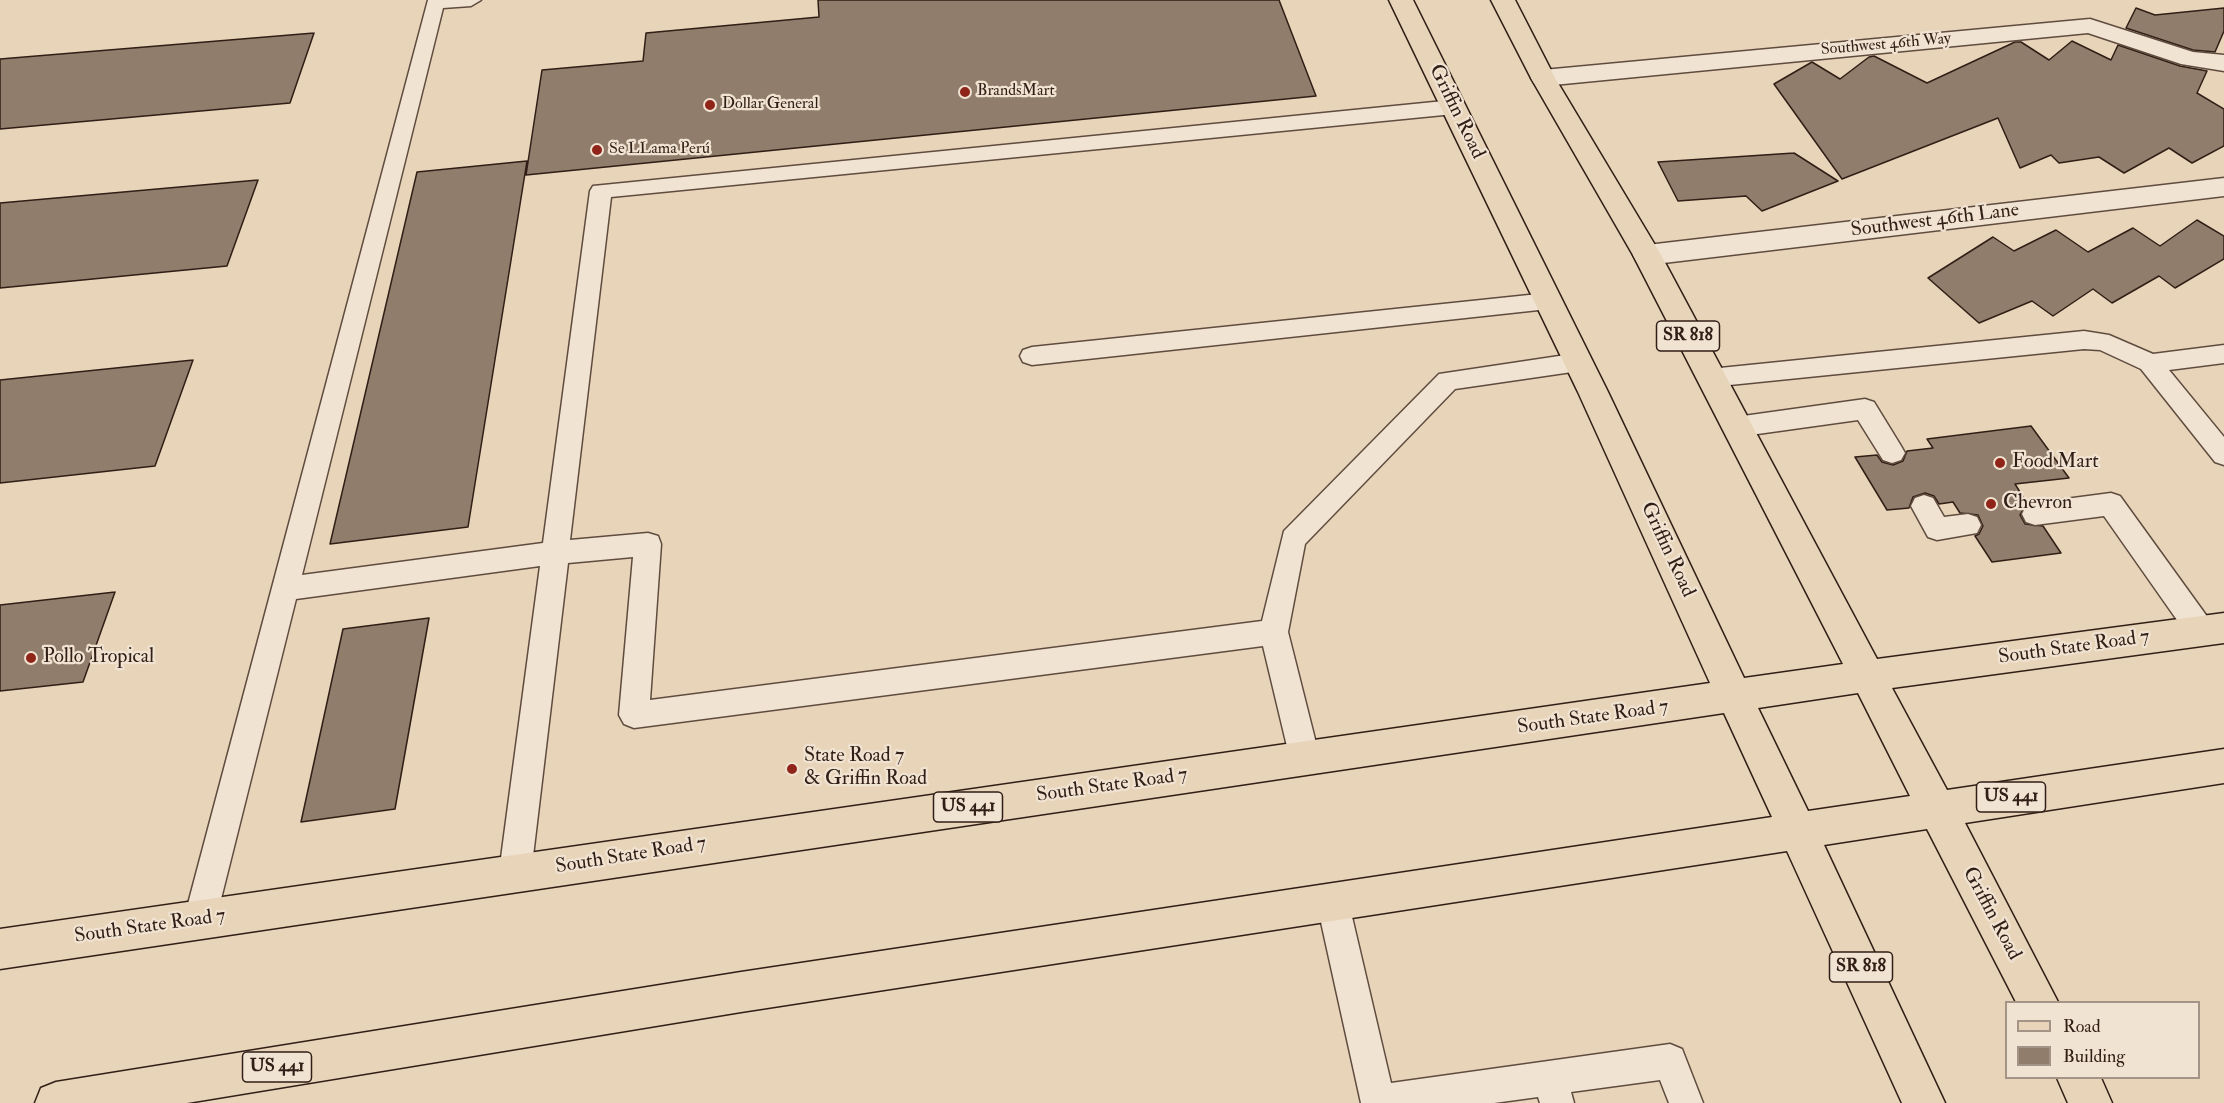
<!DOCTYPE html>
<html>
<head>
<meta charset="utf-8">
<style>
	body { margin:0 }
	#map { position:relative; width:2224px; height:1103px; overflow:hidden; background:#e8d4b9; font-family:"IM FELL Double Pica",serif }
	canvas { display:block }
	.legend { position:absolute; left:2005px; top:1001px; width:195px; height:78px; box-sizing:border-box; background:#f0e3d2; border:2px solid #a49487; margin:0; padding:8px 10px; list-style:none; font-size:18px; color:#311e16 }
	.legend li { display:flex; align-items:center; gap:12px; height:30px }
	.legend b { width:30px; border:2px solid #a49487 }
</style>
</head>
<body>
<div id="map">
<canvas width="2224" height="1103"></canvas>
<ul class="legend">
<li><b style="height:8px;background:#e8d4b9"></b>Road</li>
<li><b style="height:16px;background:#907d6b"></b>Building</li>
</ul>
</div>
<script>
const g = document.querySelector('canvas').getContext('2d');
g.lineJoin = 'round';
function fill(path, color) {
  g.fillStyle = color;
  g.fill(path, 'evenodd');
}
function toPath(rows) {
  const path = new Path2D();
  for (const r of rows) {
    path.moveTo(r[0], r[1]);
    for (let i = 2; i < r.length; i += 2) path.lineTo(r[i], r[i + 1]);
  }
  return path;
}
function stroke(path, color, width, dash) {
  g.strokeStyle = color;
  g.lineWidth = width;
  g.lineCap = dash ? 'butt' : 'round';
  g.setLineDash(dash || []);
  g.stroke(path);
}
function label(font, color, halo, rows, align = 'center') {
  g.font = font + ' "IM FELL Double Pica",serif';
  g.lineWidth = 4.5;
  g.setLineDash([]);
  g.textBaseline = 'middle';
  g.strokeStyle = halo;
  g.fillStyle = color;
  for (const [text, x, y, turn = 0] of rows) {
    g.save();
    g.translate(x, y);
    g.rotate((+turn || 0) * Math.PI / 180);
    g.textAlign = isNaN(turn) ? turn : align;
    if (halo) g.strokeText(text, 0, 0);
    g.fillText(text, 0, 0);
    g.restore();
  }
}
const building = toPath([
	[818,0,1279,0,1316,96,526,175,542,70,643,61,646,33,819,17,818,0],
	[2136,8,2155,15,2224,8,2224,31,2215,52,2193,50,2126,28,2136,8],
	[314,33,290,103,0,129,0,59,314,33],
	[2072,41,2111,60,2118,45,2180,66,2207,71,2197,93,2224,109,2224,146,2192,163,2169,148,2124,173,2099,157,2059,163,2051,155,2020,168,1998,118,1842,179,1774,84,1812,62,1840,79,1869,57,1874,56,1927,83,2015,42,2021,42,2049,60,2072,41],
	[1794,153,1838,181,1762,211,1746,196,1678,201,1658,162,1794,153],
	[527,161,468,527,330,544,417,172,527,161],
	[258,180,227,266,0,288,0,203,258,180],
	[2197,220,2224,236,2224,259,2175,288,2159,276,2112,303,2093,289,2053,316,2032,301,1979,323,1928,278,1993,237,2014,251,2056,230,2088,252,2133,228,2160,246,2197,220],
	[193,360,155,466,0,483,0,380,193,360],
	[2031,426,2069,478,2015,484,2027,503,2020,515,2025,524,2043,526,2061,553,1992,562,1975,536,1979,534,1983,526,1978,515,1960,513,1953,502,1939,504,1934,496,1925,493,1913,497,1909,508,1887,510,1855,457,1877,455,1882,462,1893,465,1903,461,1907,451,1933,448,1927,439,2031,426],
	[115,592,83,682,0,691,0,605,115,592],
	[429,618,395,809,301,822,343,629,429,618]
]);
const lane = toPath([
	[428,0,481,0,471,6,443,8,302,575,543,543,590,191,593,186,1454,100,1461,102,1464,107,1461,112,1454,114,611,197,570,540,648,533,658,536,661,544,650,700,1262,621,1284,531,1439,374,1579,353,1588,356,1591,362,1588,368,1579,371,1455,389,1305,544,1288,632,1320,759,1316,769,1305,773,1294,769,1290,759,1263,646,634,728,624,724,619,715,633,557,568,563,531,873,526,884,515,889,504,884,499,873,540,566,296,599,216,919,211,930,200,935,189,930,184,919,428,0],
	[1548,293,1556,295,1560,301,1556,307,1548,309,1032,365,1023,362,1020,356,1023,350,1032,347,1548,293],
	[2084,331,2109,335,2153,354,2224,345,2224,363,2169,370,2224,437,2224,465,2215,462,2141,369,2100,350,2084,349,1710,387,1701,385,1698,378,1701,371,1710,369,2084,331],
	[1865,399,1874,402,1901,446,1905,453,1901,460,1892,463,1883,460,1858,420,1736,437,1727,434,1723,427,1727,420,1736,417,1865,399],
	[2111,493,2120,496,2211,622,2215,631,2211,640,2201,643,2191,640,2104,516,2035,525,2026,522,2022,514,2026,506,2035,503,2111,493],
	[1924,495,1933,498,1944,517,1968,514,1977,517,1981,525,1977,533,1937,540,1928,537,1911,506,1915,498,1924,495],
	[1333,888,1344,893,1349,904,1391,1083,1670,1044,1682,1049,1703,1103,1669,1103,1660,1080,1571,1092,1574,1103,1540,1103,1538,1097,1494,1103,1361,1103,1317,904,1322,893,1333,888]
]);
const street = toPath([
	[2090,19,2193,52,2224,55,2224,71,2181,64,2088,33,1543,86,1534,83,1531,78,1534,73,1543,70,2090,19],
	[2224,178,2224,196,1647,265,1637,262,1633,255,1637,248,1647,245,2224,178]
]);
const primary = toPath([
	[1389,0,1413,0,1608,392,1744,678,1843,664,1633,255,1531,78,1491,0,1515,0,1555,78,1661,255,1877,659,2224,613,2224,643,1892,688,1947,790,2224,749,2224,783,1965,823,2058,1002,2016,1002,1927,829,1824,845,1945,1103,1902,1103,1787,851,741,1012,187,1103,35,1103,41,1088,56,1082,741,972,1772,817,1724,713,0,969,0,929,1710,683,1578,392,1389,0],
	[1858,693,1910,796,1808,811,1758,708,1858,693],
	[2057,1078,2101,1078,2112,1103,2068,1103,2057,1078]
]);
const markers = [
	[965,92,6,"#8f2418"],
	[710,105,6,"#8f2418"],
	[597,150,6,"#8f2418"],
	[2000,463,6,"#8f2418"],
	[1991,504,6,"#8f2418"],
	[31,658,6,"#8f2418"],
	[792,769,6,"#8f2418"]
];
const farStreetnames = [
	["Southwest 46th Way",1886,45,-5]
];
const farPoinames = [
	["BrandsMart",977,92],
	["Dollar General",722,105],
	["Se LLama Perú",609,150]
];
const shields = [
	[1688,336,63],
	[2011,797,69],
	[968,807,69],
	[1861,967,63],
	[277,1067,69]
];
const shieldNames = [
	["SR 818",1688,336],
	["US 441",2011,797],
	["US 441",968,807],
	["SR 818",1861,967],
	["US 441",277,1067]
];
const streetNames = [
	["Griffin Road",1456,112,64],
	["Southwest 46th Lane",1935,221,-7],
	["Griffin Road",1667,550,65],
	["South State Road 7",2074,648,-8],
	["South State Road 7",1593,718,-8],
	["South State Road 7",1112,786,-8],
	["South State Road 7",631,856,-9],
	["Griffin Road",1991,914,62],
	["South State Road 7",150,927,-8]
];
const poiNames = [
	["Food Mart",2012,463],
	["Chevron",2003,504],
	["Pollo Tropical",43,658],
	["State Road 7",804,757],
	["& Griffin Road",804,780]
];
fill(building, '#907d6b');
stroke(building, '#311e16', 1.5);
stroke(lane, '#5f4c3f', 3);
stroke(street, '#5f4c3f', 3);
stroke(primary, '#311e16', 3);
fill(lane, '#f0e3d2');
fill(street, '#f0e3d2');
fill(primary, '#e8d4b9');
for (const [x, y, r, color] of markers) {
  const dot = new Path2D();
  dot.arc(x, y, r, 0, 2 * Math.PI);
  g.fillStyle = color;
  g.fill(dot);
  stroke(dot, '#f0e3d2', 2);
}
label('16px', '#311e16', '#f0e3d2', farStreetnames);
label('16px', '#311e16', '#f0e3d2', farPoinames, 'left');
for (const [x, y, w] of shields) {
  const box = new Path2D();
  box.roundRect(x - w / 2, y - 15, w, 30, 4.5);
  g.fillStyle = '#f0e3d2';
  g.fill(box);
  stroke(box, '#311e16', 1.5);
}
label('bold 18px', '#311e16', null, shieldNames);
label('20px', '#311e16', '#f0e3d2', streetNames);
label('20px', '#311e16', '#f0e3d2', poiNames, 'left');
</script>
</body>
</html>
